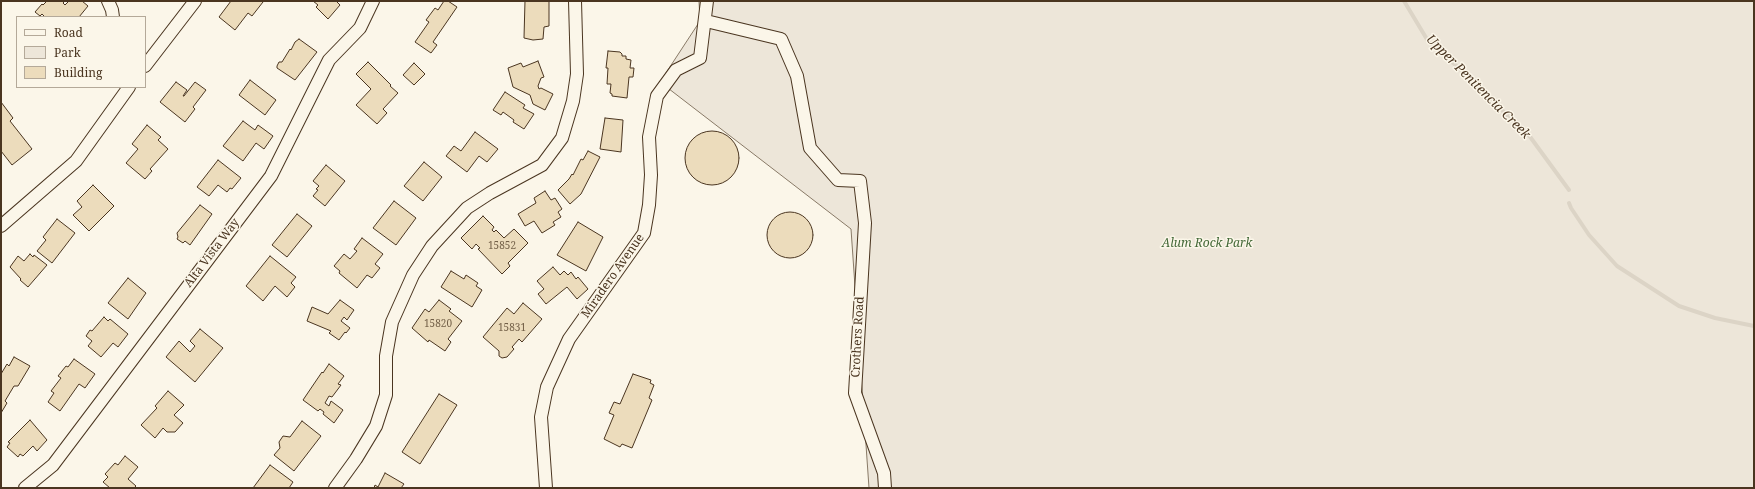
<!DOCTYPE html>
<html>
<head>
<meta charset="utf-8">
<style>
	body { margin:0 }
	#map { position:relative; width:1755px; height:489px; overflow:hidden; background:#fbf6e9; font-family:"Noto Serif",serif }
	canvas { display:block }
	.frame { position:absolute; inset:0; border:2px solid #4a3520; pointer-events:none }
	.legend { position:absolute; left:16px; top:16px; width:130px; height:72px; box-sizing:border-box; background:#fbf6e9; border:1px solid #b4a999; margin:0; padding:5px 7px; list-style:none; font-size:12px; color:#4a3520 }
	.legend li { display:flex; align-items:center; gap:8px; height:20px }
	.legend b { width:20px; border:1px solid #b4a999 }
</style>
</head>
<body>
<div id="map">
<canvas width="1755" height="489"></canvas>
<div class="frame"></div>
<ul class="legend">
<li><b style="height:5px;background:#fbf6e9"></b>Road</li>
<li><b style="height:11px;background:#ede6d9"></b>Park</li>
<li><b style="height:11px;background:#ecdcbc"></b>Building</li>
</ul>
</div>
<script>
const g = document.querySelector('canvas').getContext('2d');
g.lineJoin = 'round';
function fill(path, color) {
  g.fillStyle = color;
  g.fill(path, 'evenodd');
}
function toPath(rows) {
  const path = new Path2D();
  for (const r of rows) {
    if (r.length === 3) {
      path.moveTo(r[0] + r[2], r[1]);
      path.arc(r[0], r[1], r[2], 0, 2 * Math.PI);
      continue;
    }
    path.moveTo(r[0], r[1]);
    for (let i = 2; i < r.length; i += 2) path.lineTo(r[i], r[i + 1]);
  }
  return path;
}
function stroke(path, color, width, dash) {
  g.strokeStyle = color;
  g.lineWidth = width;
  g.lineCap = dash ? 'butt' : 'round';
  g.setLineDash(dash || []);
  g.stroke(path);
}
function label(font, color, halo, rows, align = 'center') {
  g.font = font + ' "Noto Serif",serif';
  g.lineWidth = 3;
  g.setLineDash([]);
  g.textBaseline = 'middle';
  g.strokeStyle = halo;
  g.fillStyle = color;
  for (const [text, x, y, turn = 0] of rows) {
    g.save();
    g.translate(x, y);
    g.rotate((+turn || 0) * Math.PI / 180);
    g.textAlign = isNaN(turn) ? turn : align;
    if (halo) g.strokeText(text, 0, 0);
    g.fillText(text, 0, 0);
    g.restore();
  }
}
const green = toPath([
	[699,1,1754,1,1754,488,869,488,851,229,660,82,700,21,699,1]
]);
const stream = toPath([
	[1404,1,1428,41,1460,69,1481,91,1528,134,1569,190],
	[1569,203,1571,208,1589,235,1617,266,1679,306,1715,318,1754,326]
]);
const building = toPath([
	[47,1,65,1,63,3,65,5,69,1,82,1,88,6,79,17,45,17,42,14,40,16,35,12,42,4,43,5,47,1],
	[231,1,261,1,263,2,252,16,248,13,235,30,219,17,231,1],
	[313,1,336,1,340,5,328,19,316,7,318,5,313,1],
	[444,1,448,1,457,7,433,42,437,45,431,53,415,42,429,22,426,20,435,8,438,10,444,1],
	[525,1,549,1,549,26,544,27,543,39,533,40,524,38,525,1],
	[299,39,317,52,295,80,277,68,277,66,279,62,282,62,290,49,291,50,295,42,299,39],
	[608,51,620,52,622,54,622,56,626,56,626,59,631,60,630,68,634,68,633,77,629,77,627,98,612,96,612,94,610,93,611,84,607,84,608,68,606,68,608,51],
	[538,61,544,77,541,78,538,86,539,89,541,88,553,94,545,110,533,104,530,95,513,87,508,68,521,63,523,67,538,61],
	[368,62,391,85,390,86,398,93,383,109,387,113,377,124,356,105,371,89,356,74,368,62],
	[414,63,425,74,414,85,403,75,414,63],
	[250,80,276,100,265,115,239,95,250,80],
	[176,82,187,90,183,96,184,96,195,82,206,90,193,107,195,109,185,122,160,102,176,82],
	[505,92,525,105,523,108,534,114,524,129,513,122,514,120,503,112,501,115,493,110,505,92],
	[1,102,13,118,10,121,32,149,12,165,1,151,1,102],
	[605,118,623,120,621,152,600,149,605,118],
	[243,121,255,130,258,125,273,136,264,149,256,143,243,161,223,146,243,121],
	[147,125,161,137,158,140,168,149,150,169,152,171,145,179,126,163,138,149,132,144,147,125],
	[712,158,27],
	[475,132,498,149,487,162,479,156,467,172,446,156,454,146,461,151,475,132],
	[588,151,600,157,581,194,570,204,558,190,569,179,572,174,573,175,581,159,583,160,588,151],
	[218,160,241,178,232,189,230,188,227,192,218,185,209,196,197,187,218,160],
	[424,162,442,177,423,201,404,186,424,162],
	[326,165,345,181,325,206,313,196,318,190,316,189,319,186,313,181,326,165],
	[93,185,114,206,89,231,73,215,82,207,77,201,93,185],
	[545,191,551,200,555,198,562,209,558,212,561,217,553,222,555,225,542,233,534,221,525,226,518,214,536,203,534,198,545,191],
	[394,201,416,218,396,245,373,228,394,201],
	[200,205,212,214,190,245,185,241,183,243,177,239,178,237,177,233,200,205],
	[790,235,23],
	[297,214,312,226,287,257,272,245,297,214],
	[483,216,494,227,492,230,494,232,496,230,504,238,514,229,528,243,508,263,510,266,502,274,478,249,480,248,476,244,472,249,461,238,483,216],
	[57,219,75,233,52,263,37,251,46,240,43,237,57,219],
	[578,222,603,237,586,271,557,255,578,222],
	[362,238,383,254,375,264,380,268,372,278,367,275,357,288,339,273,340,271,334,266,344,254,350,259,357,251,354,249,362,238],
	[30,254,33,257,34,255,47,265,28,287,20,280,21,279,10,267,18,256,24,261,30,254],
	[270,256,296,277,291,283,295,287,287,297,275,286,263,301,246,286,270,256],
	[553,267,560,275,564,271,568,275,571,272,576,279,578,277,588,289,577,299,567,287,546,304,538,294,544,289,537,281,553,267],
	[451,271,464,279,466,275,478,283,476,286,482,290,472,307,441,287,451,271],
	[128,278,146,293,128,319,108,303,128,278],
	[340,300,354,310,347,320,344,317,341,321,350,328,346,333,345,332,339,340,329,333,331,331,307,321,312,307,328,314,340,300],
	[439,300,451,309,449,311,462,321,448,339,451,342,445,351,429,340,428,342,412,328,425,309,429,312,439,300],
	[523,303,542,319,522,342,519,339,512,347,514,349,507,357,502,358,499,356,499,351,483,337,507,308,514,314,523,303],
	[104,317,108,321,110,319,128,334,118,347,113,343,101,357,88,346,92,341,86,336,90,330,92,331,104,317],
	[200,329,223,348,195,382,166,357,179,341,190,352,195,346,190,341,200,329],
	[14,357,30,366,18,386,14,386,5,401,7,403,1,413,1,374,7,364,9,366,14,357],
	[74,359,95,374,85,388,79,384,60,411,48,402,54,393,51,391,61,378,58,376,66,366,68,367,74,359],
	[329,364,344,376,338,384,341,385,332,397,329,396,325,403,329,406,331,401,343,410,334,423,323,414,324,412,320,409,318,411,303,400,322,372,323,373,329,364],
	[633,374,651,380,650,383,654,385,649,398,652,400,632,448,622,444,620,447,604,439,614,415,609,413,614,402,620,404,633,374],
	[168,391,184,405,174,415,183,423,175,432,167,432,163,428,155,438,141,425,157,408,155,406,168,391],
	[439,394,457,405,420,464,402,452,439,394],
	[30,420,47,440,37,451,33,446,23,456,20,454,18,457,7,447,10,443,8,442,30,420],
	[302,421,321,436,294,471,274,455,280,448,279,442,283,436,290,437,302,421],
	[125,456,138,467,128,479,136,486,134,488,110,488,103,482,108,477,105,474,115,463,118,465,125,456],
	[270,465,293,482,289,488,253,488,270,465],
	[385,473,404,484,401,488,374,488,375,485,378,487,385,473]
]);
const street = toPath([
	[108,1,112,10,113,17],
	[706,21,781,39,797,76,810,148,838,180,860,181,865,223,855,393,884,473,885,488],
	[145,66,195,1],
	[1,226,76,161,129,87],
	[25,488,53,465,271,176,329,60,360,28,373,1],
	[335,488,356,459,376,426,386,395,386,356,392,322,413,275,432,246,467,208,490,193,542,165,562,138,573,101,577,74,575,1],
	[546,488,541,417,547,387,569,339,644,233,649,205,651,175,649,137,657,96,676,70,700,58,707,1]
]);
const numberNames = [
	["15852",502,246],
	["15820",438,324],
	["15831",512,328]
];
const parkNames = [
	["Alum Rock Park",1207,244]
];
const streetNames = [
	["Alta Vista Way",212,253,-53],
	["Miradero Avenue",613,276,-55],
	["Crothers Road",858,337,-87]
];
const waterNames = [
	["Upper Penitencia Creek",1478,87,45]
];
fill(green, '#ede6d9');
stroke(green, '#887966', 1);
stroke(stream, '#dcd4c6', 4);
fill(building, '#ecdcbc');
stroke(building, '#4a3520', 1);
stroke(street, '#4a3520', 14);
stroke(street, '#fbf6e9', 12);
label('10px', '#725f47', null, numberNames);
label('italic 12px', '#436837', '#fbf6e9', parkNames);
label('12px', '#4a3520', '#fbf6e9', streetNames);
label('italic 13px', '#4a3520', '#fbf6e9', waterNames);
</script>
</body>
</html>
